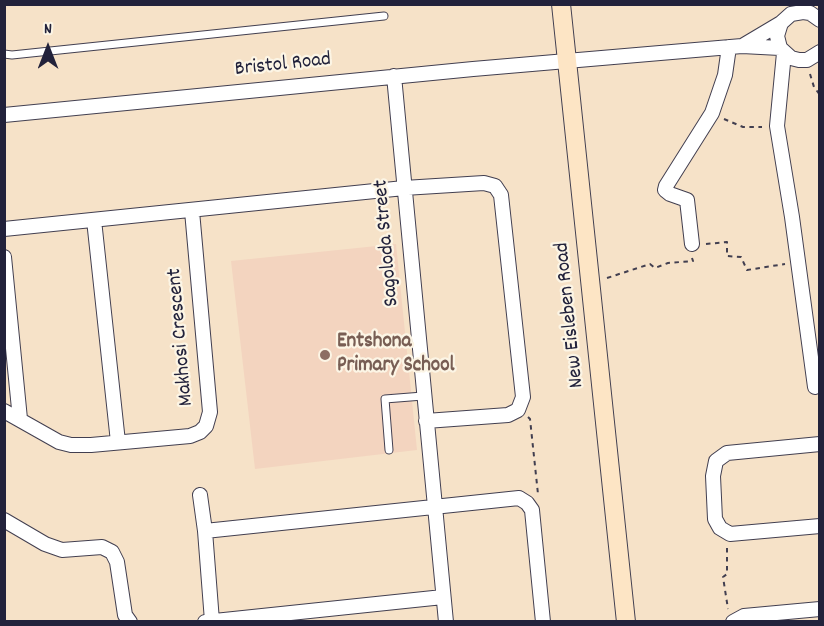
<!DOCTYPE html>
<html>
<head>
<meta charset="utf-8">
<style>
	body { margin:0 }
	#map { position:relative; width:824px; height:626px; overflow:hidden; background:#f6e2c8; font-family:Dekko,sans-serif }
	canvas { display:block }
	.frame { position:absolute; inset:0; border:6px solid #22223b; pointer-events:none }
	.north { position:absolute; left:18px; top:18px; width:60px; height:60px; -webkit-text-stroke:4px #fcf5e5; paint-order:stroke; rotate:0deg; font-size:16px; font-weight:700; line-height:24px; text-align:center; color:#22223b }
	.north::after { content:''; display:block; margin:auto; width:21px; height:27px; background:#22223b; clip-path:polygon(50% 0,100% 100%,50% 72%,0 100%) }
</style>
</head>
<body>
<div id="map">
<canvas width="824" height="626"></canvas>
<div class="frame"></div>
<div class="north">N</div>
</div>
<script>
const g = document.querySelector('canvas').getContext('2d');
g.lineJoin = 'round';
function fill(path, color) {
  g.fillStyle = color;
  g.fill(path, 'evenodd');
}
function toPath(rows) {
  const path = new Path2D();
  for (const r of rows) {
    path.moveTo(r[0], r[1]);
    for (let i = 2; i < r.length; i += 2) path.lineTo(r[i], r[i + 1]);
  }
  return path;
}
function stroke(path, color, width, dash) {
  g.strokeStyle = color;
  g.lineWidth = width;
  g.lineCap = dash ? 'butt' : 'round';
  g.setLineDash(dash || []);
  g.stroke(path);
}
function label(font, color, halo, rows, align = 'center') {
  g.font = font + ' Dekko,sans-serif';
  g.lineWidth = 4.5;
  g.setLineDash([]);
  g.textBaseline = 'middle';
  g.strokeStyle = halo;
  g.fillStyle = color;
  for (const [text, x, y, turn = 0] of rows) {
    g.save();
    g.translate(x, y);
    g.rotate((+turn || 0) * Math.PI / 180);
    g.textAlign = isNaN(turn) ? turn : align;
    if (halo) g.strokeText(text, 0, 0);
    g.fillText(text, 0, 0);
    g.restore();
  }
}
const built = toPath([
	[396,244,417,450,255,469,231,261]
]);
const path = toPath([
	[810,74,814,87,820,95],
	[820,106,820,107],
	[724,119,743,127,762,127],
	[706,244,727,242,727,256,741,257,747,270,785,264],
	[607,278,650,264,655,268,668,263,693,261,692,258],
	[528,417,530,419,538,494],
	[727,548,727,574,723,577,728,609]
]);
const lane = toPath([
	[4,54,12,55,384,16],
	[389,450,385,399,423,396]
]);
const street = toPath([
	[820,20,810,13,803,12,791,14,781,23,777,36,780,48,791,58,799,60,807,60,820,52],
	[744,45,781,23],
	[784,53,777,126,792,217,815,387],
	[394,76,446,622],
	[4,115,473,69,742,46,780,48],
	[94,220,118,442],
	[4,229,404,188,484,183,495,186,501,195,523,397,518,410,508,415,426,421],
	[692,244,687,200,670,194,665,190,666,186,712,113,725,75,729,47],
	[4,257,20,419],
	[4,411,59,442,71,445,91,445,190,436,200,432,206,426,210,412,192,211],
	[820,444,727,453,716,461,713,476,715,519,720,528,730,534,820,526],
	[200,495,205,531,212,621],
	[4,520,45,544,62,550,102,547,112,552,117,562,125,615,130,622],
	[205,531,519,498,527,503,532,510,543,622],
	[205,622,443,597],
	[733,622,744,616,820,609]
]);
const secondary = toPath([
	[561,4,626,622]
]);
const markers = [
	[325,355,6,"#8d6e63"]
];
const streetNames = [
	["Bristol Road",283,66,-6],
	["Sagoloda Street",388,243,-95],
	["New Eisleben Road",571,315,-96],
	["Makhosi Crescent",182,337,-95]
];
const educationNames = [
	["Entshona",337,343],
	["Primary School",337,367]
];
fill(built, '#f3d4bf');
stroke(lane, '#423f50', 9);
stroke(street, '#423f50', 16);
stroke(secondary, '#423f50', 20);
stroke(path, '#423f50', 2, [4.5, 4.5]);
stroke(lane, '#fff', 7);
stroke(street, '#fff', 14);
stroke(secondary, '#fde5c5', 18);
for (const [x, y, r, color] of markers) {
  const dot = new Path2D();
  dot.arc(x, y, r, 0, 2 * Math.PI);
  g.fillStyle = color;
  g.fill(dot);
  stroke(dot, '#fcf5e5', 2);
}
label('21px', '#22223b', '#fcf5e5', streetNames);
label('bold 21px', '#785e54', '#fcf5e5', educationNames, 'left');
</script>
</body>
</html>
